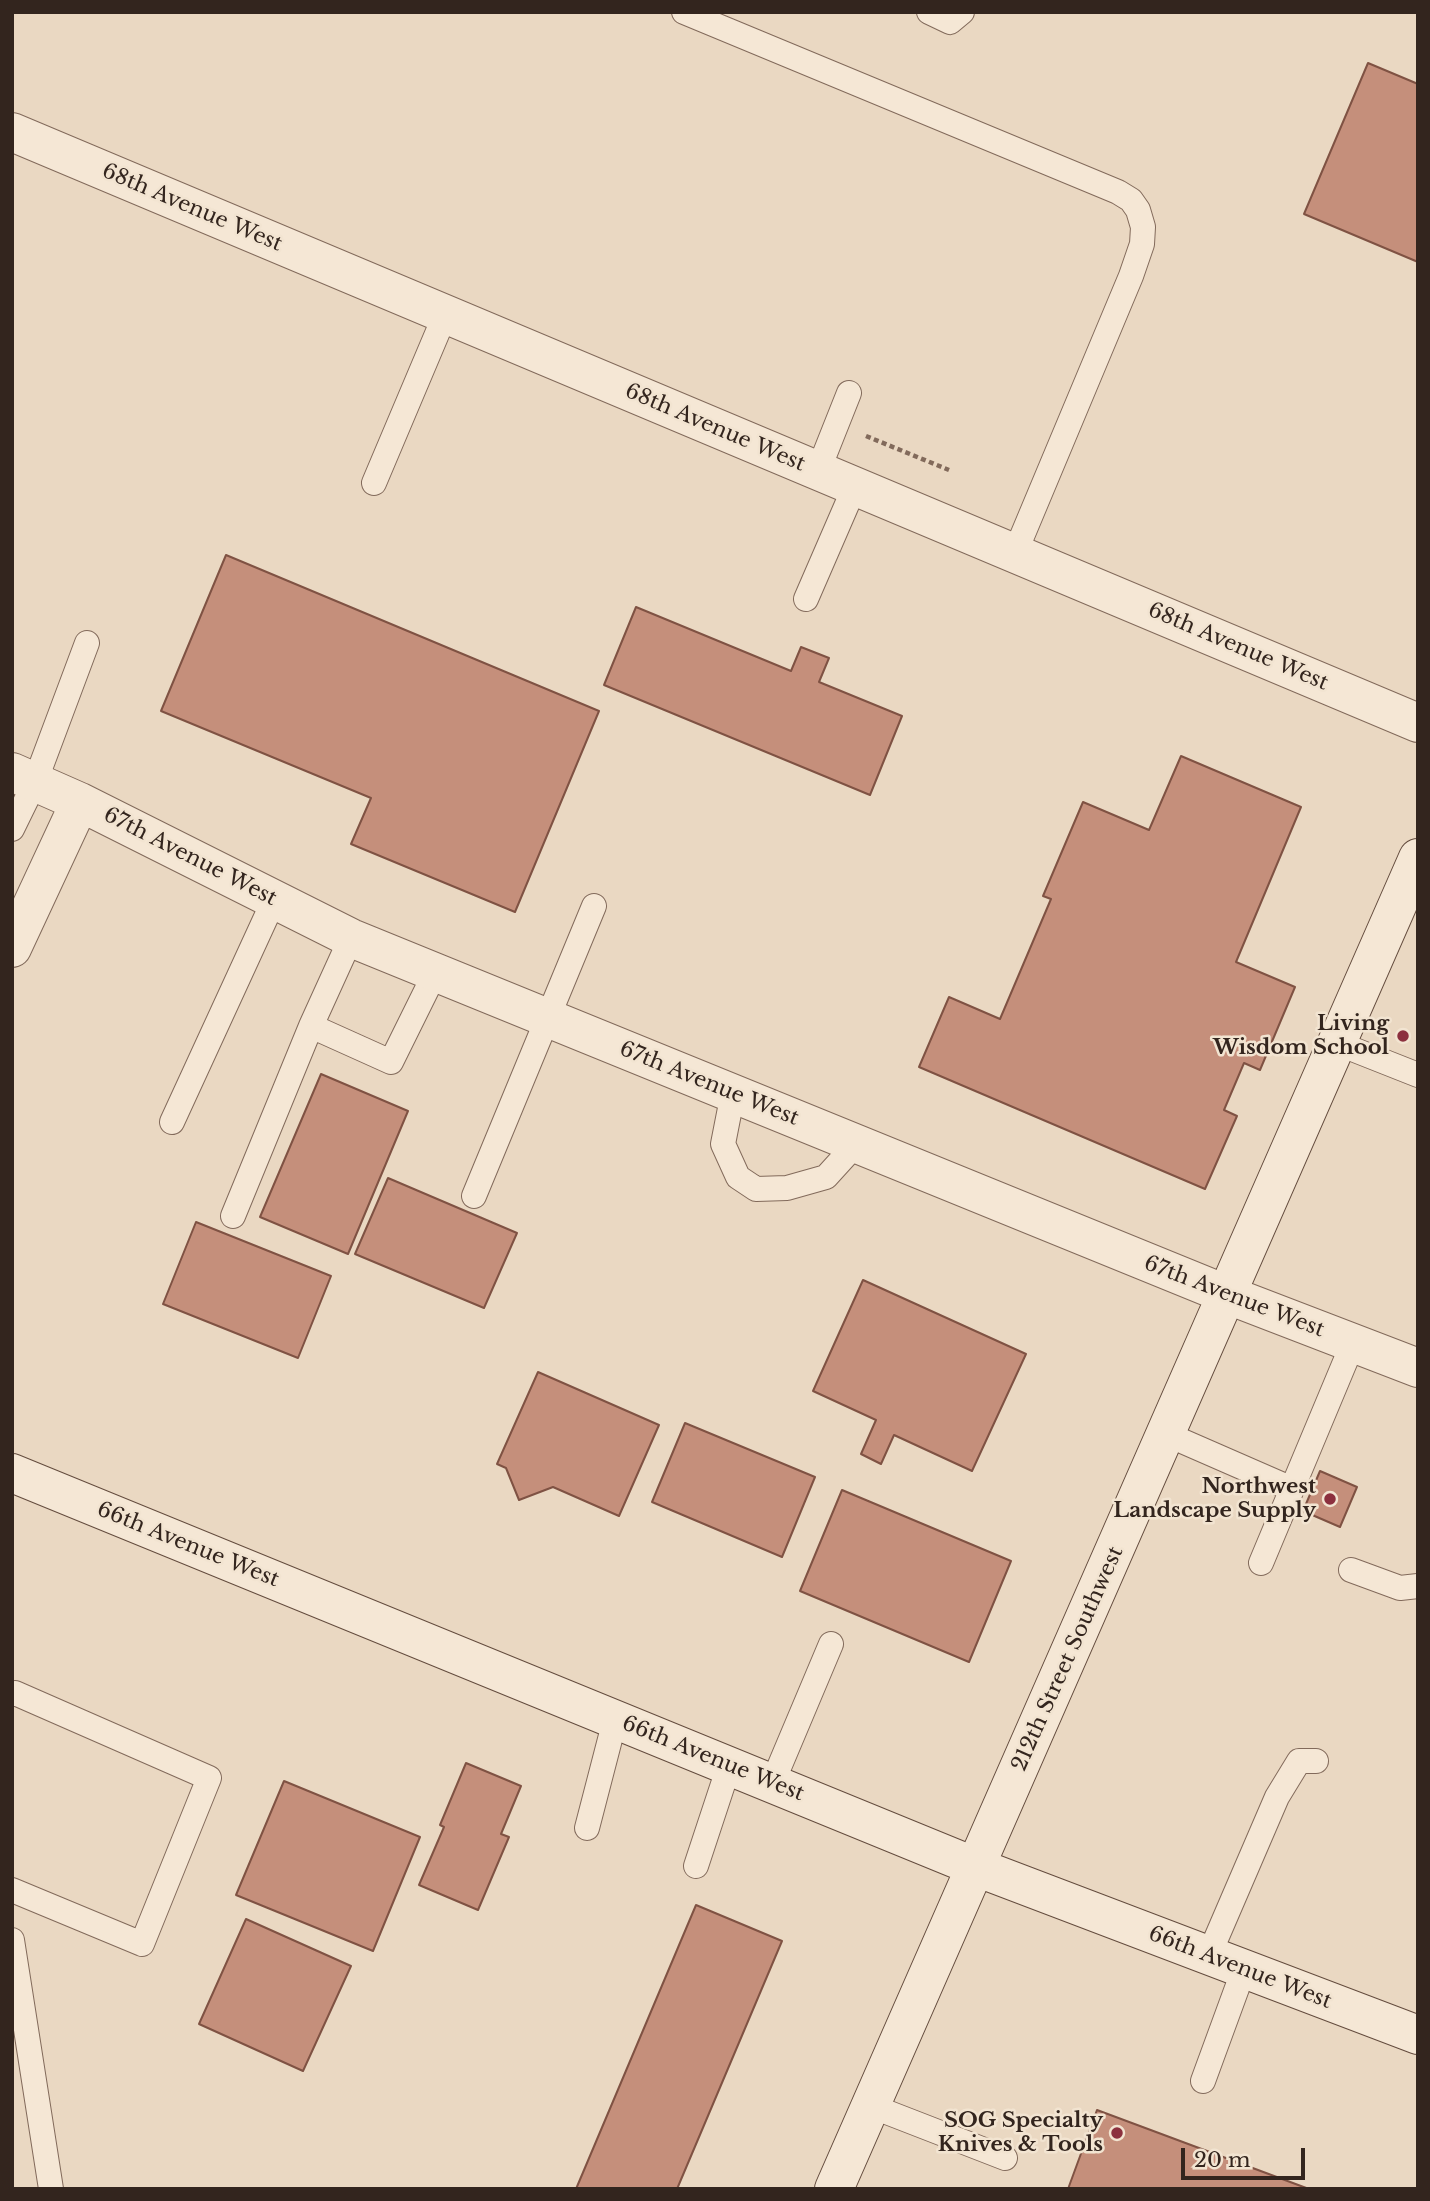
<!DOCTYPE html>
<html>
<head>
<meta charset="utf-8">
<style>
	body { margin:0 }
	#map { position:relative; width:1430px; height:2201px; overflow:hidden; background:#ead8c2; font-family:"Libre Baskerville",serif }
	canvas { display:block }
	.frame { position:absolute; inset:0; border:14px solid #33251e; pointer-events:none }
	.scale { position:absolute; left:1181px; top:2148px; width:124px; height:32px; box-sizing:border-box; border:4px solid #33251e; border-top:0; padding-left:9px; font-size:21px; line-height:24px; white-space:nowrap; color:#33251e; -webkit-text-stroke:5px #f2e4d1; paint-order:stroke }
</style>
</head>
<body>
<div id="map">
<canvas width="1430" height="2201"></canvas>
<div class="frame"></div>
<div class="scale">20 m</div>
</div>
<script>
const g = document.querySelector('canvas').getContext('2d');
g.lineJoin = 'round';
function fill(path, color) {
  g.fillStyle = color;
  g.fill(path, 'evenodd');
}
function toPath(rows) {
  const path = new Path2D();
  for (const r of rows) {
    path.moveTo(r[0], r[1]);
    for (let i = 2; i < r.length; i += 2) path.lineTo(r[i], r[i + 1]);
  }
  return path;
}
function stroke(path, color, width, dash) {
  g.strokeStyle = color;
  g.lineWidth = width;
  g.lineCap = dash ? 'butt' : 'round';
  g.setLineDash(dash || []);
  g.stroke(path);
}
function label(font, color, halo, rows, align = 'center') {
  g.font = font + ' "Libre Baskerville",serif';
  g.lineWidth = 5;
  g.setLineDash([]);
  g.textBaseline = 'middle';
  g.strokeStyle = halo;
  g.fillStyle = color;
  for (const [text, x, y, turn = 0] of rows) {
    g.save();
    g.translate(x, y);
    g.rotate((+turn || 0) * Math.PI / 180);
    g.textAlign = isNaN(turn) ? turn : align;
    if (halo) g.strokeText(text, 0, 0);
    g.fillText(text, 0, 0);
    g.restore();
  }
}
const building = toPath([
	[1368,63,1418,84,1418,262,1304,214,1368,63],
	[226,555,599,711,515,912,351,844,371,798,161,711,226,555],
	[636,607,791,671,801,647,829,658,819,682,902,716,870,795,604,685,636,607],
	[1181,756,1301,807,1236,962,1295,987,1260,1070,1244,1063,1224,1110,1237,1116,1205,1189,919,1067,949,997,1000,1019,1051,899,1043,896,1083,802,1149,830,1181,756],
	[321,1074,408,1111,348,1254,260,1217,321,1074],
	[388,1178,517,1233,484,1308,355,1254,388,1178],
	[196,1222,331,1276,298,1358,163,1304,196,1222],
	[863,1280,1026,1354,972,1471,894,1435,881,1464,861,1454,876,1420,813,1391,863,1280],
	[538,1372,659,1425,619,1516,553,1487,519,1500,506,1468,497,1464,538,1372],
	[685,1423,815,1477,782,1557,652,1502,685,1423],
	[1320,1471,1357,1487,1340,1527,1303,1511,1320,1471],
	[842,1490,1011,1561,969,1662,800,1591,842,1490],
	[466,1763,521,1786,501,1834,509,1837,478,1910,419,1885,444,1827,440,1825,466,1763],
	[284,1781,420,1837,373,1951,236,1895,284,1781],
	[696,1905,782,1941,677,2189,576,2189,696,1905],
	[246,1919,351,1966,303,2071,199,2024,246,1919],
	[1097,2110,1309,2189,1068,2189,1097,2110]
]);
const path = toPath([
	[866,436,949,470]
]);
const service = toPath([
	[684,12,1118,192,1131,200,1138,210,1143,227,1142,244,1131,276,1015,553],
	[929,12,950,22,962,12],
	[818,471,849,393],
	[374,483,445,315],
	[806,599,855,486],
	[12,829,35,782,87,643],
	[351,938,311,1026,391,1062,435,973],
	[1337,1043,1418,1075],
	[733,1093,723,1144,738,1177,756,1189,787,1188,826,1177,856,1144],
	[172,1122,274,900],
	[474,1196,594,906],
	[233,1216,311,1026],
	[1166,1434,1292,1489],
	[1261,1563,1353,1343],
	[1351,1570,1400,1588,1418,1586],
	[12,1694,15,1693,209,1778,142,1944,12,1890],
	[772,1784,831,1644],
	[587,1828,615,1720],
	[696,1866,729,1766],
	[12,1940,51,2189],
	[1209,1955,1277,1797,1299,1761,1316,1761],
	[1203,2081,1244,1969],
	[871,2106,1005,2158]
]);
const minor = toPath([
	[12,132,1418,723],
	[12,772,80,802,351,938,1228,1295,1418,1368],
	[12,948,80,802]
]);
const secondary = toPath([
	[12,1473,976,1867,1418,2035],
	[834,2189,1418,858]
]);
const markers = [
	[1403,1036,7,"#8c303e"],
	[1330,1499,7,"#8c303e"],
	[1117,2133,7,"#8c303e"]
];
const streetNames = [
	["68th Avenue West",192,208,23],
	["68th Avenue West",715,428,23],
	["68th Avenue West",1238,647,23],
	["67th Avenue West",190,857,27],
	["67th Avenue West",709,1084,22],
	["67th Avenue West",1234,1297,21],
	["66th Avenue West",188,1545,22],
	["212th Street Southwest",1068,1659,-66],
	["66th Avenue West",713,1759,22],
	["66th Avenue West",1240,1968,21]
];
const poiNames = [
	["Living",1389,1024],
	["Wisdom School",1389,1048],
	["Northwest",1316,1487],
	["Landscape Supply",1316,1511],
	["SOG Specialty",1103,2121],
	["Knives & Tools",1103,2145]
];
fill(building, '#c58f7b');
stroke(building, '#7f5243', 2);
stroke(service, '#826a5b', 26);
stroke(minor, '#826a5b', 40);
stroke(secondary, '#644c3e', 40);
stroke(path, '#826a5b', 4.5, [5, 3.5]);
stroke(service, '#f5e7d5', 24);
stroke(minor, '#f5e7d5', 38);
stroke(secondary, '#f5e7d5', 38);
for (const [x, y, r, color] of markers) {
  const dot = new Path2D();
  dot.arc(x, y, r, 0, 2 * Math.PI);
  g.fillStyle = color;
  g.fill(dot);
  stroke(dot, '#f2e4d1', 2.5);
}
label('21px', '#33251e', '#f2e4d1', streetNames);
label('bold 21px', '#33251e', '#f2e4d1', poiNames, 'right');
</script>
</body>
</html>
